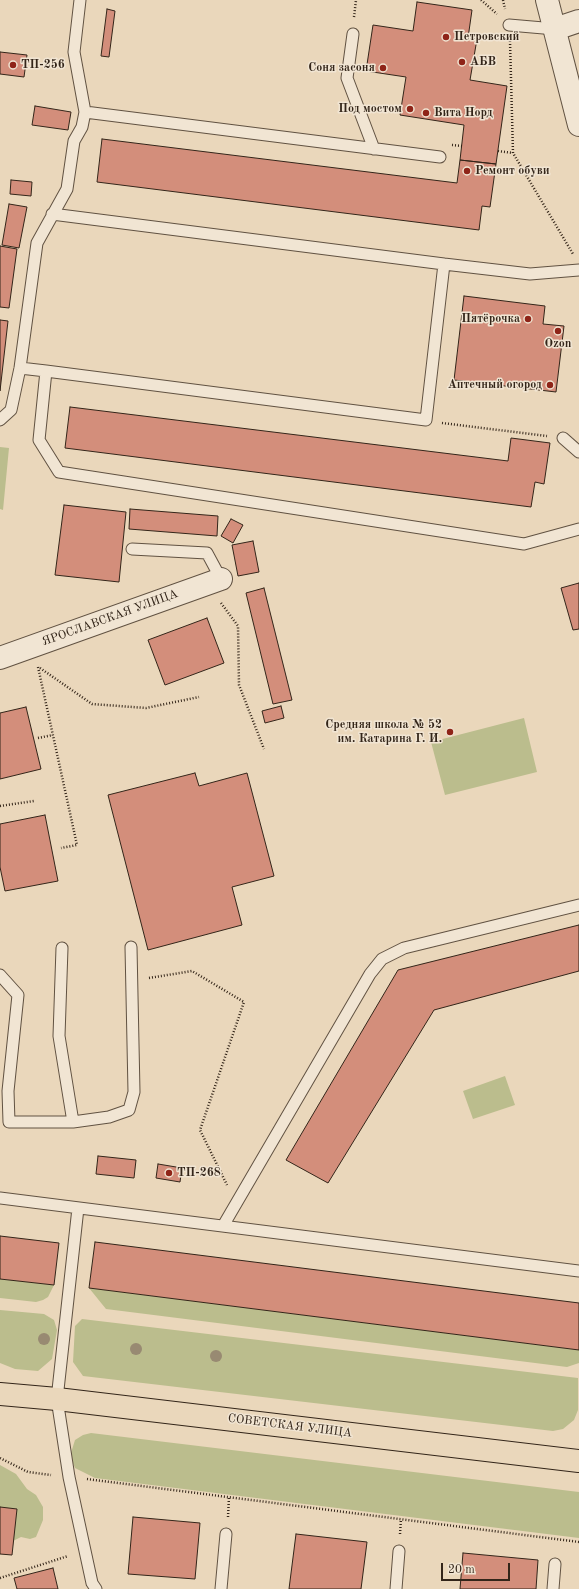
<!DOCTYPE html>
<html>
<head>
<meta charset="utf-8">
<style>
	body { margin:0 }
	#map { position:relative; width:579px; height:1589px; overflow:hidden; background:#ead7bb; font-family:"Old Standard TT",serif }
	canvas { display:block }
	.scale { position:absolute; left:441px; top:1563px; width:69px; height:18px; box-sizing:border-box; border:2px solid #332519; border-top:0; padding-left:5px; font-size:12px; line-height:14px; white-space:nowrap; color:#332519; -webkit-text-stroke:3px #f1e5d3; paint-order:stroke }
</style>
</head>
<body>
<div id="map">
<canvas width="579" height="1589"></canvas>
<div class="scale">20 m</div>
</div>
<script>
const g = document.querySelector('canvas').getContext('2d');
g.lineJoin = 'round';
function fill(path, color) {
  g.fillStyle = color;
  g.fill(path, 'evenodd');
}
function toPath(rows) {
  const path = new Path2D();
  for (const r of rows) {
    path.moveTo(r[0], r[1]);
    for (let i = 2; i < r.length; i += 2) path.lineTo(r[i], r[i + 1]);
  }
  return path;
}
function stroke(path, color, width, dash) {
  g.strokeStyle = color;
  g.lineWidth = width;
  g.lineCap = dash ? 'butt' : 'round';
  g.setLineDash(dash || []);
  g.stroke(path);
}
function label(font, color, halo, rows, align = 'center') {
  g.font = font + ' "Old Standard TT",serif';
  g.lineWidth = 3;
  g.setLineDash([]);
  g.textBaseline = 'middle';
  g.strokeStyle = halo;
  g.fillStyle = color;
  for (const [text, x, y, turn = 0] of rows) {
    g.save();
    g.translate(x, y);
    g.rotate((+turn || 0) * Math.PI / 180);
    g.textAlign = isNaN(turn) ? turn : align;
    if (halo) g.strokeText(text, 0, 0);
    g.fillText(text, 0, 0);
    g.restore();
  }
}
const green = toPath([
	[0,447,9,448,3,510,0,509],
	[524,718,537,772,445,795,431,742],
	[505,1076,515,1105,473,1119,463,1091],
	[0,1279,54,1285,48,1297,43,1300,36,1302,0,1298],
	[89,1288,579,1350,579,1363,567,1367,106,1309],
	[0,1310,44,1314,54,1320,57,1330,52,1359,38,1371,15,1369,0,1363],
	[82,1319,578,1378,578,1410,574,1420,563,1429,553,1431,83,1376,73,1362,75,1326],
	[91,1433,579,1492,579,1538,95,1478,75,1468,70,1456,75,1440,83,1435],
	[0,1465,16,1474,27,1489,36,1495,43,1507,43,1520,36,1537,30,1539,21,1537,13,1541,0,1507]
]);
const building = toPath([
	[417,2,472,10,468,38,477,39,470,80,507,86,496,164,460,160,464,125,400,115,406,77,366,71,373,25,413,31,417,2],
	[107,9,115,11,109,57,101,56,107,9],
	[0,52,27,55,24,77,0,74,0,52],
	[35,106,71,112,68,130,32,125,35,106],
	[102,139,457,183,460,160,496,164,490,207,482,206,479,230,97,182,102,139],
	[11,180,32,182,31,196,10,194,11,180],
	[9,204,27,207,19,248,2,245,9,204],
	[0,246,17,249,9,308,0,307,0,246],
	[464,296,545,306,543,324,564,326,556,392,454,380,464,296],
	[0,320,8,321,0,391,0,320],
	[70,407,508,461,511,438,550,443,544,484,535,482,531,507,65,448,70,407],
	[64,505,126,512,119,582,55,575,64,505],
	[130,509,218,516,217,536,129,529,130,509],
	[231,519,243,525,233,543,221,536,231,519],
	[253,541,259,572,238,576,232,545,253,541],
	[579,583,579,629,573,630,561,588,579,583],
	[264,588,292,700,273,704,246,593,264,588],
	[207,618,224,663,165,685,148,640,207,618],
	[281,706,284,718,265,723,262,711,281,706],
	[26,707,41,769,0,779,0,713,26,707],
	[195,773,199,786,247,773,274,876,232,887,242,925,148,950,108,795,195,773],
	[45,815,58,881,5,891,0,867,0,824,45,815],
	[579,925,579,971,434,1010,328,1183,286,1160,398,970,579,925],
	[98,1156,136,1160,134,1178,96,1174,98,1156],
	[158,1164,182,1168,180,1182,156,1178,158,1164],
	[0,1236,59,1243,54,1285,0,1279,0,1236],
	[95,1242,579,1303,579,1350,89,1288,95,1242],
	[0,1507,17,1509,12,1555,0,1554,0,1507],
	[133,1517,200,1523,195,1579,128,1574,133,1517],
	[296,1534,367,1542,361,1589,289,1589,296,1534],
	[463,1553,538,1560,536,1589,460,1589,463,1553],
	[53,1568,58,1589,17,1589,14,1578,53,1568]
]);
const path = toPath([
	[481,0,497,14],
	[503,0,505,9],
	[354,17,356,0],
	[510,41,513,153,573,254],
	[452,145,462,146],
	[498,151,513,153],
	[442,423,547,436],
	[221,603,238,626,239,685,264,749],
	[38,667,77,845,61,848],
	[40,668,92,704,146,708,199,697],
	[38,738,53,735],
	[0,806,34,801],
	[149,978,192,971,244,1002,200,1130,227,1185],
	[0,1458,28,1472,51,1475],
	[87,1479,579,1542],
	[228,1517,229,1497],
	[400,1534,401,1519],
	[0,1578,68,1556]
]);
const service = toPath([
	[509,25,555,29],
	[353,34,347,78,374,149],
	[85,112,440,157],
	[52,214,444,264],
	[579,270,530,274,444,264,426,420,46,371,39,440,59,472,524,544,579,529],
	[20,368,46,371],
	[0,420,11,410,20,368,37,243,67,189,74,141,82,127,85,112,74,52,80,0],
	[563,438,579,452],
	[132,549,207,553,221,579],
	[62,948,59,1036,73,1122],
	[0,975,18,995,8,1091,9,1122,73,1122,109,1117,129,1110,134,1092,131,947],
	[0,1198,579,1271],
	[78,1208,57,1399,69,1477,92,1583,96,1589],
	[223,1226,370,974,382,959,404,948,579,905],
	[221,1589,226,1534],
	[396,1589,399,1551],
	[553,1589,555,1564]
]);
const minor = toPath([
	[547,0,579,125],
	[555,29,579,21],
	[0,658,221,579]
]);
const primary = toPath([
	[0,1394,57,1399,579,1461]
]);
const trees = [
	[44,1339],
	[136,1349],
	[216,1356]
];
const markers = [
	[446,37,4,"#8f2418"],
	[462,62,4,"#8f2418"],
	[13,65,4,"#8f2418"],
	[383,68,4,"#8f2418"],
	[410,109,4,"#8f2418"],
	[426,113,4,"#8f2418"],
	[467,171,4,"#8f2418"],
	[528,319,4,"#8f2418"],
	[558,331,4,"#8f2418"],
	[550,385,4,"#8f2418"],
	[450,732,4,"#8f2418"],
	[169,1173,4,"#8f2418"]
];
const poiNames = [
	["Петровский",454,37],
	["АБВ",470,62],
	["ТП-256",21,65],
	["Соня засоня",375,68,"right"],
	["Под мостом",402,109,"right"],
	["Вита Норд",434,113],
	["Ремонт обуви",475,171],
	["Пятёрочка",520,319,"right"],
	["Ozon",558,344,"center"],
	["Аптечный огород",542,385,"right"],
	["Средняя школа № 52",442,725,"right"],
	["им. Катарина Г. И.",442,739,"right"],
	["ТП-268",177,1173]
];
const streetNames = [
	["ЯРОСЛАВСКАЯ УЛИЦА",110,618,-20],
	["СОВЕТСКАЯ УЛИЦА",290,1426,7]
];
fill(green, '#bbbd8d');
fill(building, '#d38e7b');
stroke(building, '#332519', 1);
stroke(service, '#615242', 13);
stroke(minor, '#615242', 24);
stroke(primary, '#332519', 24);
stroke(path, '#332519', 2.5, [1, 2]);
stroke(service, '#f1e5d3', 11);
stroke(minor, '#f1e5d3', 22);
stroke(primary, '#ead7bb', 22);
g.fillStyle = '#988a72';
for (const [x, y] of trees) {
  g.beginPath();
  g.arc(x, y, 6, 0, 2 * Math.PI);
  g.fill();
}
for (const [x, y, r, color] of markers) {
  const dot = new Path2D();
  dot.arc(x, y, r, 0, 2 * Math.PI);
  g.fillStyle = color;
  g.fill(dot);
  stroke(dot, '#f1e5d3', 1.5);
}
label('bold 12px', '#332519', '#f1e5d3', poiNames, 'left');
label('12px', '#332519', '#f1e5d3', streetNames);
</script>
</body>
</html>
